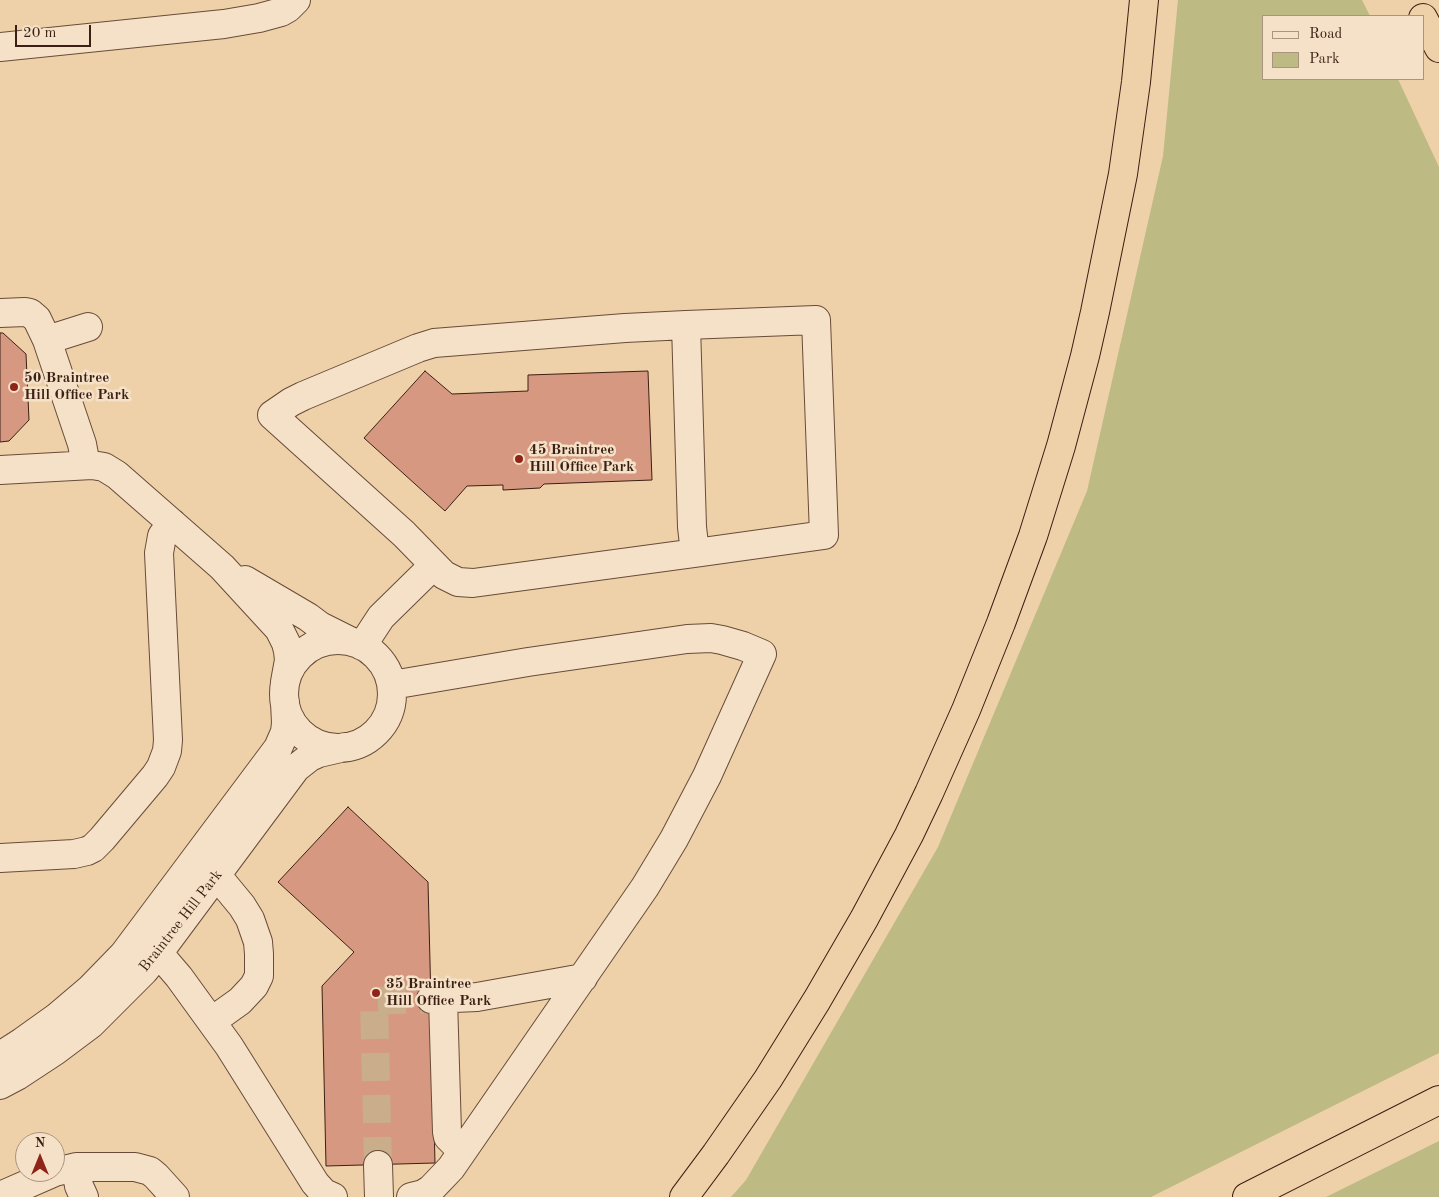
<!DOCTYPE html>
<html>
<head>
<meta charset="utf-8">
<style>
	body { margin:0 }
	#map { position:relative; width:1439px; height:1197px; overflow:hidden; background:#eed1a9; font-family:"Old Standard TT",serif }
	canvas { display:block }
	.legend { position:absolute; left:1262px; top:15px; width:162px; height:65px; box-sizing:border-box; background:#f4e1c7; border:1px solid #aa937f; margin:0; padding:6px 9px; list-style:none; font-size:15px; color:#3b1f14 }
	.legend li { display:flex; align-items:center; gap:10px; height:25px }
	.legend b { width:25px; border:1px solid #aa937f }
	.north { position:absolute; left:15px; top:1132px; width:50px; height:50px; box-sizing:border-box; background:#f4e1c7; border:1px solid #aa937f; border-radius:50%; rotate:0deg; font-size:14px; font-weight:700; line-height:20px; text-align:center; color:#3b1f14 }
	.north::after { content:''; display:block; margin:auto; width:18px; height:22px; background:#8f2418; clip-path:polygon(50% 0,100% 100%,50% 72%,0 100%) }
	.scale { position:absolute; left:15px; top:25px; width:76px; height:22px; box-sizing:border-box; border:2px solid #3b1f14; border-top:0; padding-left:6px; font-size:15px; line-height:18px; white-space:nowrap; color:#3b1f14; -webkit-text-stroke:4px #f4e1c7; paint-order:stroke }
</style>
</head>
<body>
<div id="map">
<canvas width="1439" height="1197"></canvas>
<ul class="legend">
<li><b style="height:6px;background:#f4e1c7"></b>Road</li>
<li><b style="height:14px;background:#beba84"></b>Park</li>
</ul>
<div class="north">N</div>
<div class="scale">20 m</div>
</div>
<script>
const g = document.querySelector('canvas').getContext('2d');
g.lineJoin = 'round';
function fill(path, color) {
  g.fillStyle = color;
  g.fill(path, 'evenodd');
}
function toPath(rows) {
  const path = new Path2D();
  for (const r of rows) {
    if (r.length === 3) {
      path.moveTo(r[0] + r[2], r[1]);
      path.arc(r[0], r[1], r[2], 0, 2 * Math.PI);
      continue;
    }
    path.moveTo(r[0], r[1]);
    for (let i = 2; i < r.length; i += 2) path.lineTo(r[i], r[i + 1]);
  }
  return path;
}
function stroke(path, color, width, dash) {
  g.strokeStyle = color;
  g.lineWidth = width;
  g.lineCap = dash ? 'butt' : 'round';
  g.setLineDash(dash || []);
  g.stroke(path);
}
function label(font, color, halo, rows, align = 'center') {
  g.font = font + ' "Old Standard TT",serif';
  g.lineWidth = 5;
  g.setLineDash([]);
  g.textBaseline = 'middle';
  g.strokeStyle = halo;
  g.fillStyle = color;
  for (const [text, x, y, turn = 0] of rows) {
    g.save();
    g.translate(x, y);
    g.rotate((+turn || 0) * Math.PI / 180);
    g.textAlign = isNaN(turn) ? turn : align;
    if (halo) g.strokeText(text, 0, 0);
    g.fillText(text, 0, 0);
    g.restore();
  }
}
const green = toPath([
	[1178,0,1362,0,1370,16,1263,16,1263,79,1398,79,1439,167,1439,1053,1151,1197,731,1197,746,1180,938,847,1087,491,1163,156],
	[1439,1141,1439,1197,1326,1197]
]);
const building = toPath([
	[0,333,3,333,26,354,29,420,9,441,0,442,0,333],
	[425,371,452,394,528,391,528,375,648,371,652,480,544,484,540,488,503,490,503,485,467,486,445,511,364,438,425,371],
	[348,807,428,882,435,1163,326,1166,322,986,354,952,278,882,348,807]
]);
const minorTunnel = toPath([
	[378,1165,374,1001,431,999]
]);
const minor = toPath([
	[0,47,224,24,259,18,281,12,288,8,296,0],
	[0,313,25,312,30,313,37,319,47,340,82,444,86,465],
	[686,325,692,527,695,553,473,583,458,582,444,575,404,534,272,415,291,402,303,396,418,348,434,343,625,328,686,325],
	[686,325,816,320,824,535,695,553],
	[47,340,88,327],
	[0,470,92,465,104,467,117,475,222,567,279,629,286,643,288,651,289,660,285,682],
	[245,580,308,617,320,626,350,641],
	[338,694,54],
	[362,646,381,617,434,565],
	[392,685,528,662,687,639,711,638,722,640,743,646,762,654,707,776,674,839,645,887,451,1168,431,1189,423,1194,411,1197],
	[0,858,74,854,87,851,93,848,102,839,155,776,161,767,167,751,168,740,159,553,162,536,172,523],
	[200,866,223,883,242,906,250,919,258,942,259,954,259,976,254,986,240,1001,212,1021],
	[142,943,167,963,179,977,229,1046,315,1183,324,1193,333,1197],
	[431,999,477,997,583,978],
	[443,999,447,1132,448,1137,455,1144,463,1150],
	[0,1056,22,1042,57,1017,90,989,124,954,278,748,285,732,286,723,285,702],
	[0,1085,17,1076,55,1051,91,1024,144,971,157,955,296,768,310,757,319,753,345,747],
	[378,1165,379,1197],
	[76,1167,79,1186,84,1197],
	[55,1172,76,1167,135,1167,150,1171,156,1176,175,1197],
	[0,1196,55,1172]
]);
const highway = toPath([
	[1423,18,1439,48],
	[684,1197,716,1154,768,1079,817,1000,864,919,909,835,929,793,966,710,1001,623,1033,536,1061,446,1085,356,1095,312,1123,174,1136,82,1144,0],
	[1247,1197,1439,1100]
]);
const markers = [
	[14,387,5,"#8f2418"],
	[519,459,5,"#8f2418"],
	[376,993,5,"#8f2418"]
];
const poiNames = [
	["50 Braintree",24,378],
	["Hill Office Park",24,395],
	["45 Braintree",529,450],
	["Hill Office Park",529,467],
	["35 Braintree",386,984],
	["Hill Office Park",386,1001]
];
const streetNames = [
	["Braintree Hill Park",181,921,-52]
];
fill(green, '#beba84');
fill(building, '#d69880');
stroke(building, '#3b1f14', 1);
stroke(minorTunnel, '#caad8b', 28, [28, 14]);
stroke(minor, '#684c39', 30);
stroke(highway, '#3b1f14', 30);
stroke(minor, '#f4e1c7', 28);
stroke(highway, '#eed1a9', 28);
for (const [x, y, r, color] of markers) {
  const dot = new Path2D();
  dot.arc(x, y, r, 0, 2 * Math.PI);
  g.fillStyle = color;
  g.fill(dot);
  stroke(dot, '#f4e1c7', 2);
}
label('bold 15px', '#3b1f14', '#f4e1c7', poiNames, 'left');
label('15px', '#3b1f14', '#f4e1c7', streetNames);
</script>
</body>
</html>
